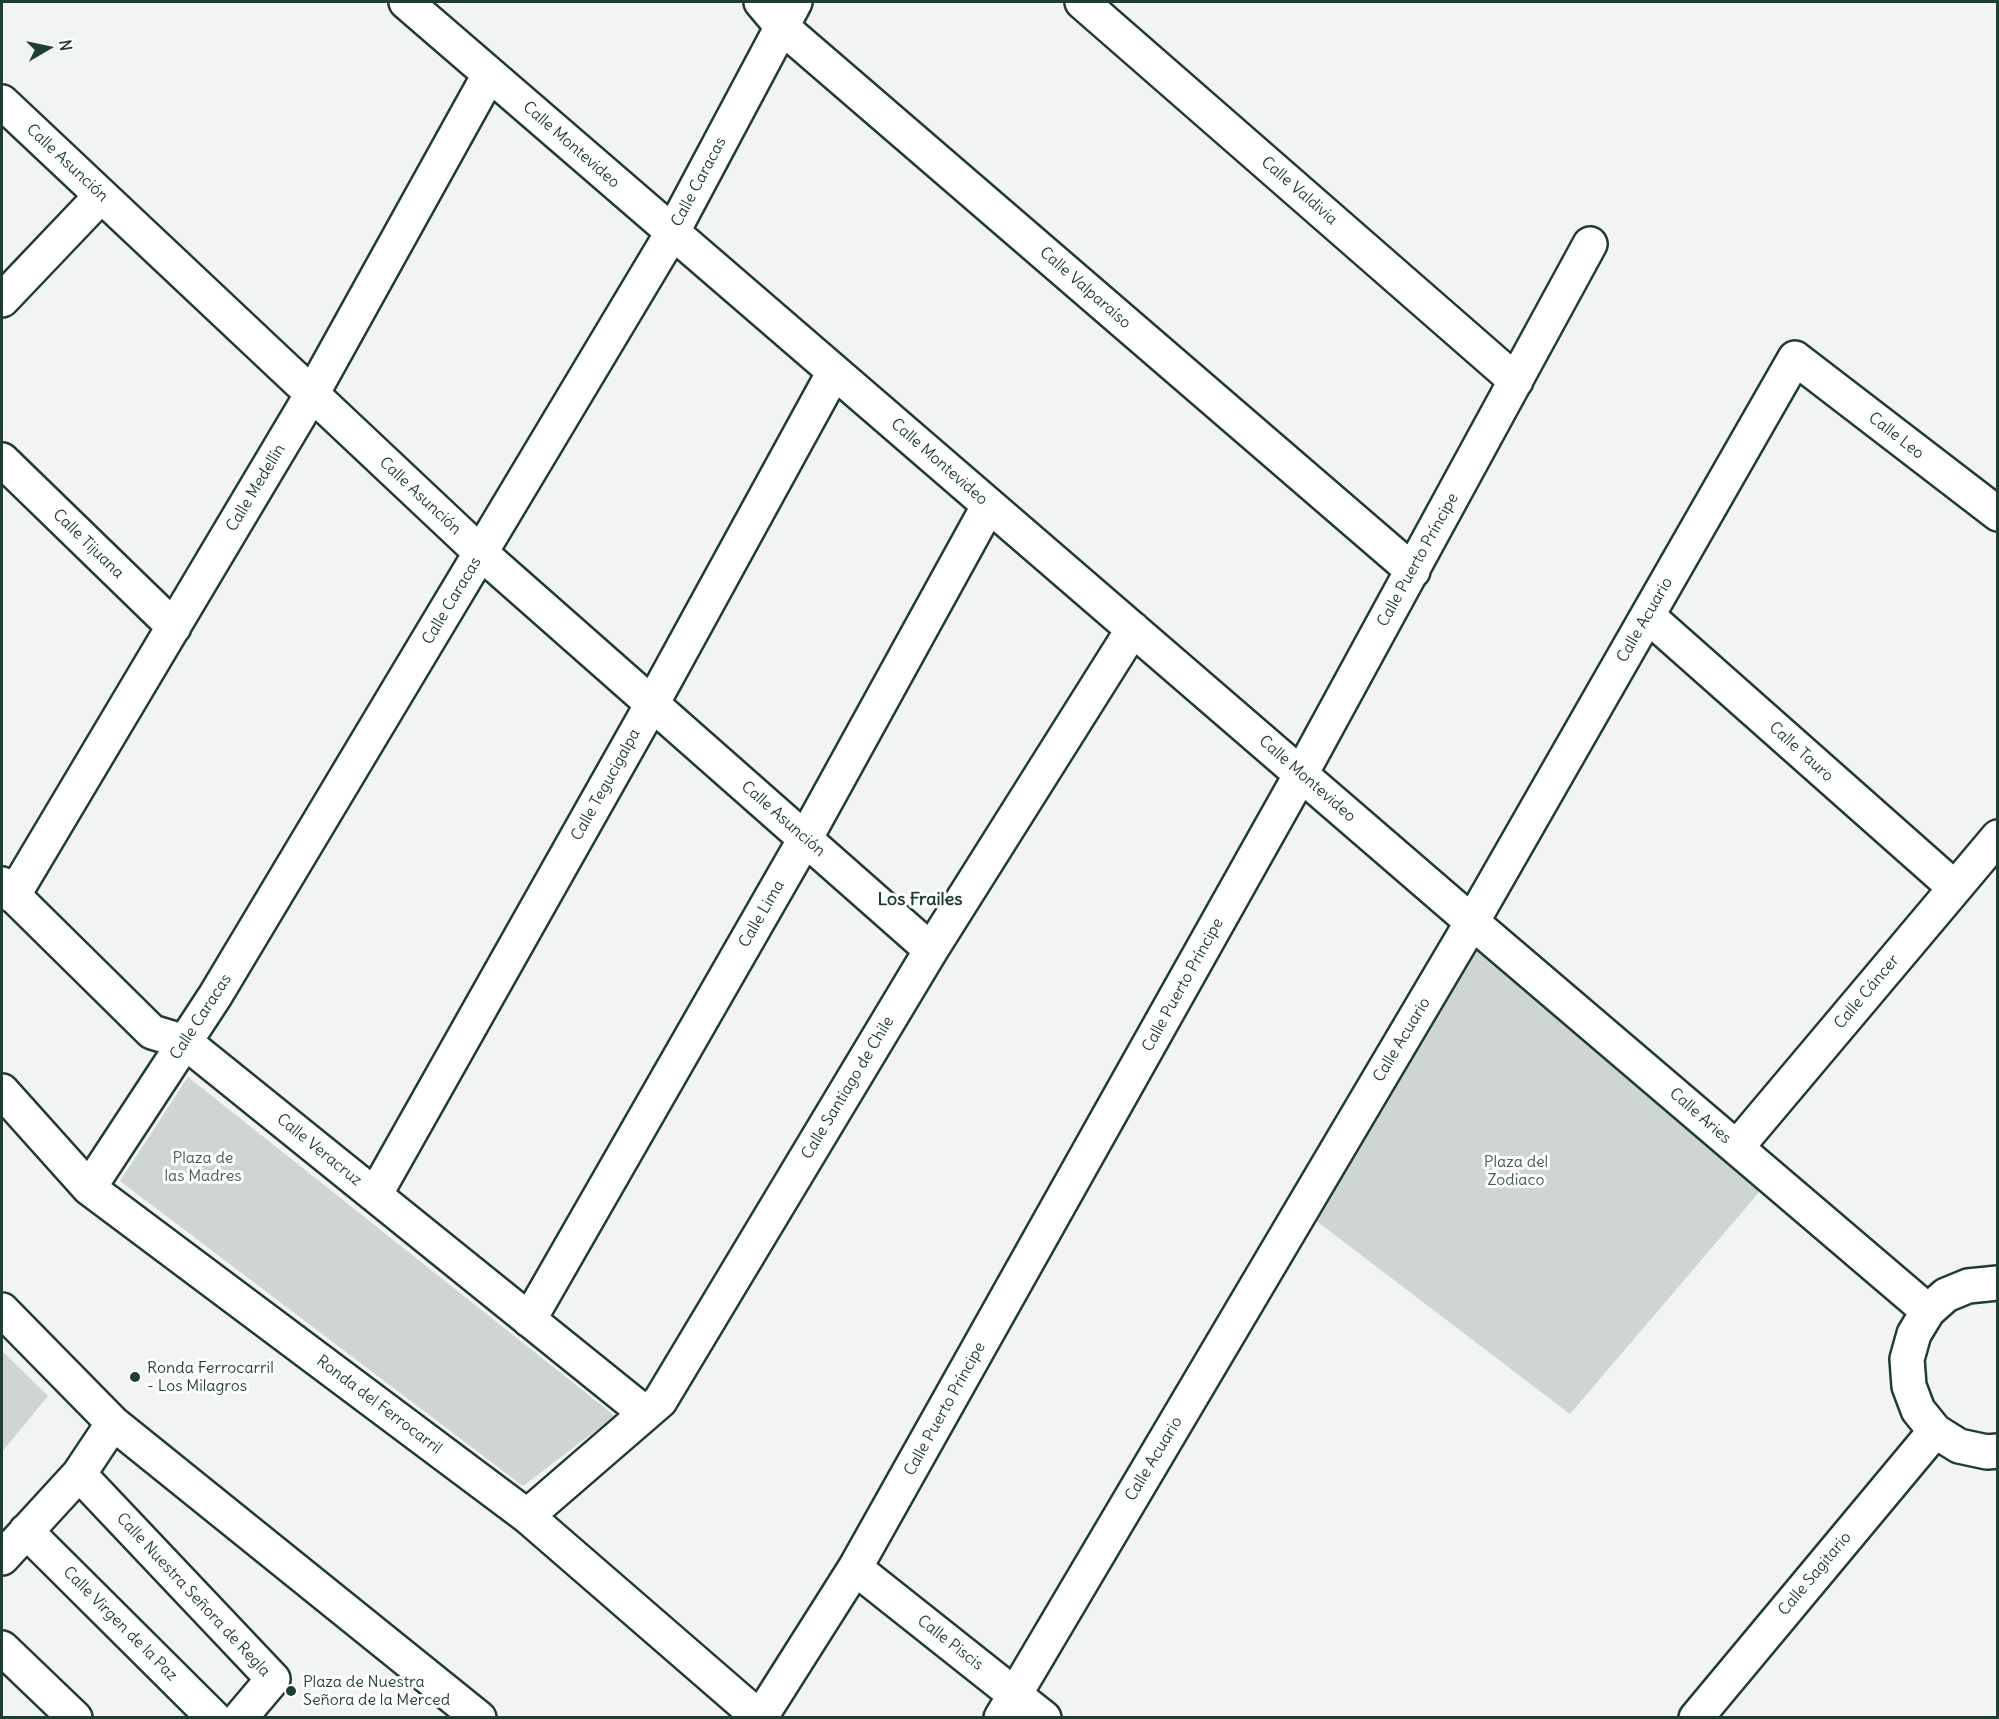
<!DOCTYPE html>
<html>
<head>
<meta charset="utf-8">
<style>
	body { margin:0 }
	#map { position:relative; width:1999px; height:1719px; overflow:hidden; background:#f2f3f3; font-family:Delius,sans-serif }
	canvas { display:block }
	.frame { position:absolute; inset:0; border:3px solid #1f3d34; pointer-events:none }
	.north { position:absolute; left:18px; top:18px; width:60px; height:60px; -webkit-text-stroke:4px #fff; paint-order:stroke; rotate:81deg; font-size:16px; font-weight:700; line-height:24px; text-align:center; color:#1f3d34 }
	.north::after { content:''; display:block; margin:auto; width:21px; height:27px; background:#1f3d34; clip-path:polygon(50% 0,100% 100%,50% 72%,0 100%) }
</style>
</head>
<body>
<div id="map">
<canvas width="1999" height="1719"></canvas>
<div class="frame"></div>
<div class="north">N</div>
</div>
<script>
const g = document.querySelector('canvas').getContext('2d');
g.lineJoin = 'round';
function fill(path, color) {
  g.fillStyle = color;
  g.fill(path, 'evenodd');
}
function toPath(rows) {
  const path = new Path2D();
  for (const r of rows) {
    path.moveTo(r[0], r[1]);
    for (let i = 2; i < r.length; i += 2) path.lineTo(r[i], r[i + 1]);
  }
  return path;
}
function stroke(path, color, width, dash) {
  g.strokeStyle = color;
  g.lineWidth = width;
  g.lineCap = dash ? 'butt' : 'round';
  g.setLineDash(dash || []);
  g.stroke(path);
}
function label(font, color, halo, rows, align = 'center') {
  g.font = font + ' Delius,sans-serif';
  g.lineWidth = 6;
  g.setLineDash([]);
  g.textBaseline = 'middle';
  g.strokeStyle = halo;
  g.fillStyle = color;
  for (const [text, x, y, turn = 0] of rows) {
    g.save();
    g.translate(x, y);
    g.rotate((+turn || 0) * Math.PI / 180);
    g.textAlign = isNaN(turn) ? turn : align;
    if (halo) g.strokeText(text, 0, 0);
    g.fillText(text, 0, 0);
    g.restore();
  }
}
const green = toPath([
	[1472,922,1772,1177,1570,1414,1302,1210],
	[188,1077,615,1416,523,1486,120,1181],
	[2,1351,48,1396,2,1452]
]);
const minor = toPath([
	[406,2,1472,922,1928,1311],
	[761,2,782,27,1413,571],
	[1082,2,1516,381],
	[2,102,481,553,931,950],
	[2,300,101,196],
	[2,460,174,627],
	[1648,616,1955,888],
	[2,884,152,1032,185,1042,645,1413],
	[13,896,312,394,489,75],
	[2,1091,89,1188,527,1516,760,1718],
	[1737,1147,1998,837],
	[89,1188,215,996,672,233,795,2],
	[375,1195,652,704,834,372],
	[1998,1283,1968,1286,1946,1295,1928,1311,1914,1334,1907,1359,1909,1386,1918,1410,1935,1431,1959,1446,1987,1452,1998,1451],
	[2,1310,113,1423,479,1718],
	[529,1320,805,839,989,505],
	[79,1474,273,1679,240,1718],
	[527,1516,660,1401,931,950,1133,629],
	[26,1531,214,1718],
	[2,1558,79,1474,113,1423],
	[855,1568,1044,1718],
	[2,1648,75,1718],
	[760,1718,855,1568,1301,774,1590,244],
	[1001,1718,1472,922,1795,358,1998,514],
	[1696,1718,1935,1431]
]);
const markers = [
	[135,1377,6,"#1f3d34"],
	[291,1691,6,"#1f3d34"]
];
const streetNames = [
	["Calle Montevideo",571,145,41],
	["Calle Asunción",67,163,43],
	["Calle Caracas",699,182,-62],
	["Calle Valdivia",1299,191,41],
	["Calle Valparaíso",1085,288,41],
	["Calle Leo",1896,436,38],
	["Calle Montevideo",939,462,41],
	["Calle Medellín",256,488,-59],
	["Calle Asunción",420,496,43],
	["Calle Tijuana",88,544,44],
	["Calle Puerto Príncipe",1418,560,-61],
	["Calle Caracas",452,601,-59],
	["Calle Acuario",1645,620,-60],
	["Calle Tauro",1801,752,42],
	["Calle Montevideo",1307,779,41],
	["Calle Tegucigalpa",606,785,-61],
	["Calle Asunción",783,819,41],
	["Calle Lima",762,914,-60],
	["Calle Puerto Príncipe",1183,985,-61],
	["Calle Cáncer",1867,992,-50],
	["Calle Caracas",201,1017,-57],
	["Calle Acuario",1402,1040,-59],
	["Calle Santiago de Chile",848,1088,-59],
	["Calle Aries",1700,1116,41],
	["Calle Veracruz",319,1150,39],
	["Ronda del Ferrocarril",379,1405,37],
	["Calle Puerto Príncipe",945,1409,-61],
	["Calle Acuario",1154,1459,-59],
	["Calle Sagitario",1815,1574,-50],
	["Calle Nuestra Señora de Regla",193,1595,47],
	["Calle Virgen de la Paz",120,1624,45],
	["Calle Piscis",950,1643,38]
];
const parkNames = [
	["Plaza de",203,1158],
	["las Madres",203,1176],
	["Plaza del",1516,1162],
	["Zodiaco",1516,1180]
];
const poiNames = [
	["Ronda Ferrocarril",147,1368],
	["- Los Milagros",147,1386],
	["Plaza de Nuestra",303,1682],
	["Señora de la Merced",303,1700]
];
const neighbourhoodNames = [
	["Los Frailes",920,900]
];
fill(green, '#ced5d3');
stroke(minor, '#1f3d34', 38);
stroke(minor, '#fff', 33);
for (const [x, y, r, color] of markers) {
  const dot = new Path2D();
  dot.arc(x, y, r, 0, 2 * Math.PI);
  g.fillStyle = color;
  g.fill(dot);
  stroke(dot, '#fff', 2);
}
label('16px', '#1f3d34', '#fff', streetNames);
label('16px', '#425b54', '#fff', parkNames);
label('16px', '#1f3d34', '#fff', poiNames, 'left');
label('bold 18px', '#1f3d34', '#fff', neighbourhoodNames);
</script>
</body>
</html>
